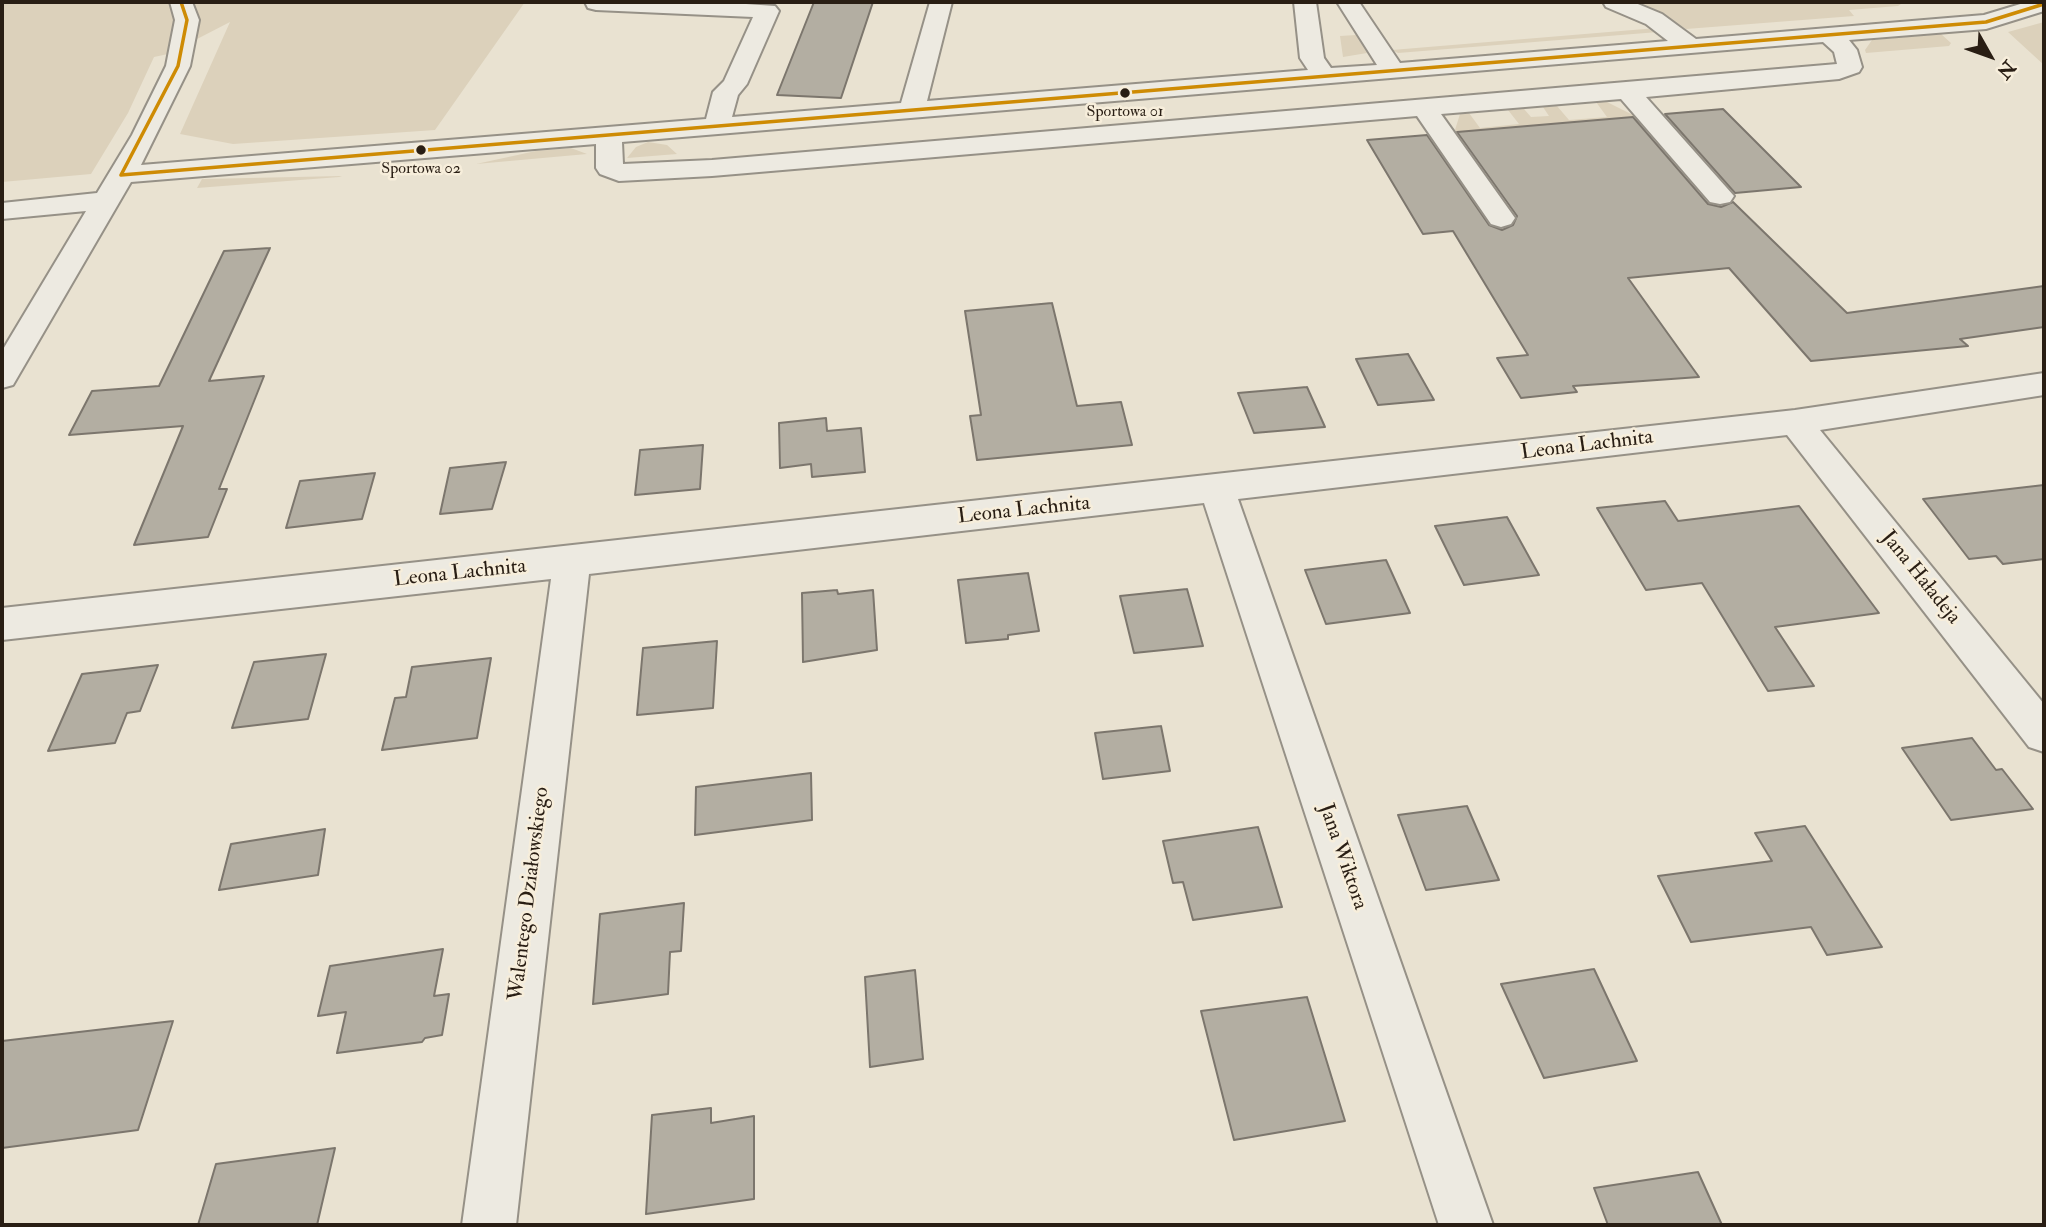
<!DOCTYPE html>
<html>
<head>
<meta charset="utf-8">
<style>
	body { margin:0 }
	#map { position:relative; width:2046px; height:1227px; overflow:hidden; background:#e9e2d1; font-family:"IM FELL Double Pica",serif }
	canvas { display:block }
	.frame { position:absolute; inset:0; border:4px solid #291e14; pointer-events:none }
	.north { position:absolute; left:1955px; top:21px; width:70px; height:70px; -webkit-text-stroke:5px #f7eedb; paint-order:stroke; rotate:130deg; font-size:19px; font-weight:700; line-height:28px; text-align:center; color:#291e14 }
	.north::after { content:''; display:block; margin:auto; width:24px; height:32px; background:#291e14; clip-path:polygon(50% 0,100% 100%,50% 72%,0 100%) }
</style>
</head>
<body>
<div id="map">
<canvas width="2046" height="1227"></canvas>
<div class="frame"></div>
<div class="north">N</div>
</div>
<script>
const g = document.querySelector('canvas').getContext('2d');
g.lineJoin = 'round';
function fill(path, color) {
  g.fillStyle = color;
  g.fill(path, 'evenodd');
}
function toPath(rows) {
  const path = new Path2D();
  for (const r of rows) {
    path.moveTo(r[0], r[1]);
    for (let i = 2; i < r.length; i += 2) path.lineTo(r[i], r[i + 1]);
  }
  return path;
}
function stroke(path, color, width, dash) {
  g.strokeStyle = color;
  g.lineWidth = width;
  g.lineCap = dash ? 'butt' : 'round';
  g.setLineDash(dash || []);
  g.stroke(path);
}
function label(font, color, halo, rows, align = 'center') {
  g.font = font + ' "IM FELL Double Pica",serif';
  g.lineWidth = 5;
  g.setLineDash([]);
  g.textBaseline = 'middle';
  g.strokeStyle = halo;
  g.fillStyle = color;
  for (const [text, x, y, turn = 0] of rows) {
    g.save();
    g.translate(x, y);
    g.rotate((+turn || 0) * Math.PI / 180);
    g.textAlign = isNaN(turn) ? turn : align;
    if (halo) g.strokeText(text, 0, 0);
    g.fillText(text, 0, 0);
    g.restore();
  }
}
const green = toPath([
	[2,2,525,2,435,130,233,144,180,134,230,22,168,54,154,57,128,113,91,174,2,182],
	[1635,2,1904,2,1898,6,1849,10,1854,16,1686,29,1662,14],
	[2044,22,2044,65,2008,32],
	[1657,28,1658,32,1398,53,1392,50],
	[1941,34,1951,43,1949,46,1866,53,1865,50,1872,40],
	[1356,35,1367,53,1343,57,1340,36],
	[1834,63,647,169,628,166],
	[1605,101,1637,117,1456,132,1455,130,1460,114,1469,113,1480,128,1519,124,1508,110,1524,109,1531,117,1549,116,1543,107,1557,106,1569,120,1607,117,1596,102],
	[648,142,667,145,677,154,627,158,636,147],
	[571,148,587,154,476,164,536,151],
	[342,176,339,177,197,188,202,179]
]);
const building = toPath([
	[814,2,873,2,841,98,777,95,814,2],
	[1723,109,1801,187,1735,193,1665,114,1723,109],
	[1633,117,1708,204,1721,207,1733,202,1847,313,2044,286,2044,327,1960,339,1968,346,1811,361,1729,268,1628,278,1699,377,1573,386,1577,392,1521,398,1497,358,1528,355,1453,231,1423,234,1367,140,1427,135,1489,225,1502,230,1513,225,1517,216,1457,132,1633,117],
	[270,248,209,381,264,376,219,489,227,489,208,537,134,545,183,426,69,435,92,391,159,386,224,251,270,248],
	[1052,303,1077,406,1121,402,1132,445,977,460,970,416,981,415,965,311,1052,303],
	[1408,354,1434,400,1378,405,1356,359,1408,354],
	[1307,387,1325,427,1254,433,1238,393,1307,387],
	[826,418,827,431,861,428,865,472,812,477,811,464,780,468,779,423,826,418],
	[703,445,700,489,635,495,640,450,703,445],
	[506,462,492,509,440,514,450,468,506,462],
	[375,473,362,519,286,528,300,481,375,473],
	[2044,485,2044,559,2003,564,1996,556,1969,559,1923,499,2044,485],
	[1665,501,1678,521,1799,506,1879,613,1775,627,1814,686,1768,691,1702,583,1646,590,1597,508,1665,501],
	[1507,517,1539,575,1464,585,1435,526,1507,517],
	[1386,560,1410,613,1326,624,1305,570,1386,560],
	[1028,573,1039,631,1008,635,1008,639,966,643,958,580,1028,573],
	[1187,589,1203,646,1134,653,1120,596,1187,589],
	[837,590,838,594,873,590,877,650,803,662,802,593,837,590],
	[717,641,713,708,637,715,643,648,717,641],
	[326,654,308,719,232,728,254,662,326,654],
	[491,658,477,738,382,750,395,698,406,697,412,667,491,658],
	[158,665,140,711,127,713,115,743,48,751,82,674,158,665],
	[1161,726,1170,771,1103,779,1095,733,1161,726],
	[1972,738,1996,770,2002,769,2033,809,1951,820,1902,748,1972,738],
	[811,773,812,820,695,835,696,787,811,773],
	[1467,806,1499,880,1426,890,1398,815,1467,806],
	[1805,826,1882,947,1827,955,1811,927,1691,942,1658,876,1772,861,1755,833,1805,826],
	[1258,827,1282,907,1193,920,1183,882,1173,883,1163,841,1258,827],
	[325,829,318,875,219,890,231,844,325,829],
	[684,903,681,951,670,952,668,994,593,1004,600,914,684,903],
	[443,949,434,996,449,994,442,1035,425,1038,422,1042,337,1053,346,1012,318,1016,330,966,443,949],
	[1594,969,1637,1061,1544,1078,1501,984,1594,969],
	[915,970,923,1059,870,1067,865,977,915,970],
	[1307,997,1345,1121,1234,1140,1201,1011,1307,997],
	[173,1021,138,1130,2,1148,2,1041,173,1021],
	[711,1108,711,1123,754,1116,754,1199,646,1214,652,1115,711,1108],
	[335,1148,317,1225,198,1225,216,1164,335,1148],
	[1698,1172,1722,1225,1608,1225,1594,1188,1698,1172]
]);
const minor = toPath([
	[170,2,192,2,199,20,190,66,141,165,706,119,713,92,724,81,753,17,596,10,588,8,585,2,717,2,775,6,779,11,747,84,738,95,732,117,901,103,930,2,952,2,927,101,1308,70,1300,58,1294,2,1316,2,1324,58,1331,68,1377,65,1337,2,1359,2,1400,63,1668,41,1646,24,1606,7,1603,2,1633,2,1662,14,1696,39,1984,15,2027,2,2044,2,2044,11,1986,29,1849,40,1857,50,1862,67,1859,72,1839,79,1646,97,1734,196,1730,202,1720,204,1710,202,1621,99,1441,114,1515,218,1511,224,1501,227,1491,224,1417,116,712,176,619,181,600,174,596,168,596,144,131,182,13,385,2,388,2,351,86,211,2,219,2,203,97,193,132,135,166,66,175,20,170,2],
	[1823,42,1834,52,1837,64,712,160,623,164,622,142,1823,42],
	[2044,373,2044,395,1820,430,2044,704,2044,752,2029,747,1787,435,1238,499,1493,1225,1439,1225,1204,503,589,574,516,1225,462,1225,551,579,2,640,2,608,1795,410,2044,373]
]);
const bus1 = toPath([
	[121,175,1986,22,2044,4],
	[121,175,178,66,187,20,181,2]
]);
const markers = [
	[1125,93,6,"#291e14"],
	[421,150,6,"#291e14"]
];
const farBusnames = [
	["Sportowa 01",1125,113],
	["Sportowa 02",421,170]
];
const streetNames = [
	["Leona Lachnita",1587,446,-7],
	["Leona Lachnita",1024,511,-6],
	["Leona Lachnita",460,574,-6],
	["Jana Haładeja",1920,578,51],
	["Jana Wiktora",1342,857,71],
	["Walentego Działowskiego",530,894,-83]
];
fill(green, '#dcd1bb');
fill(building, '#b3aea2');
stroke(building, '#7c766d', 2);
stroke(minor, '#969187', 4);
fill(minor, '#edeae1');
stroke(bus1, '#ce8b04', 3.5);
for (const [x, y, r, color] of markers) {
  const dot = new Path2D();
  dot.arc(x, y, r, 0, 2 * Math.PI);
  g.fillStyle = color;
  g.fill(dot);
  stroke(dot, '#f7eedb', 2.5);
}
label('16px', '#291e14', '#f7eedb', farBusnames);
label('21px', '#291e14', '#f7eedb', streetNames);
</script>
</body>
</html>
